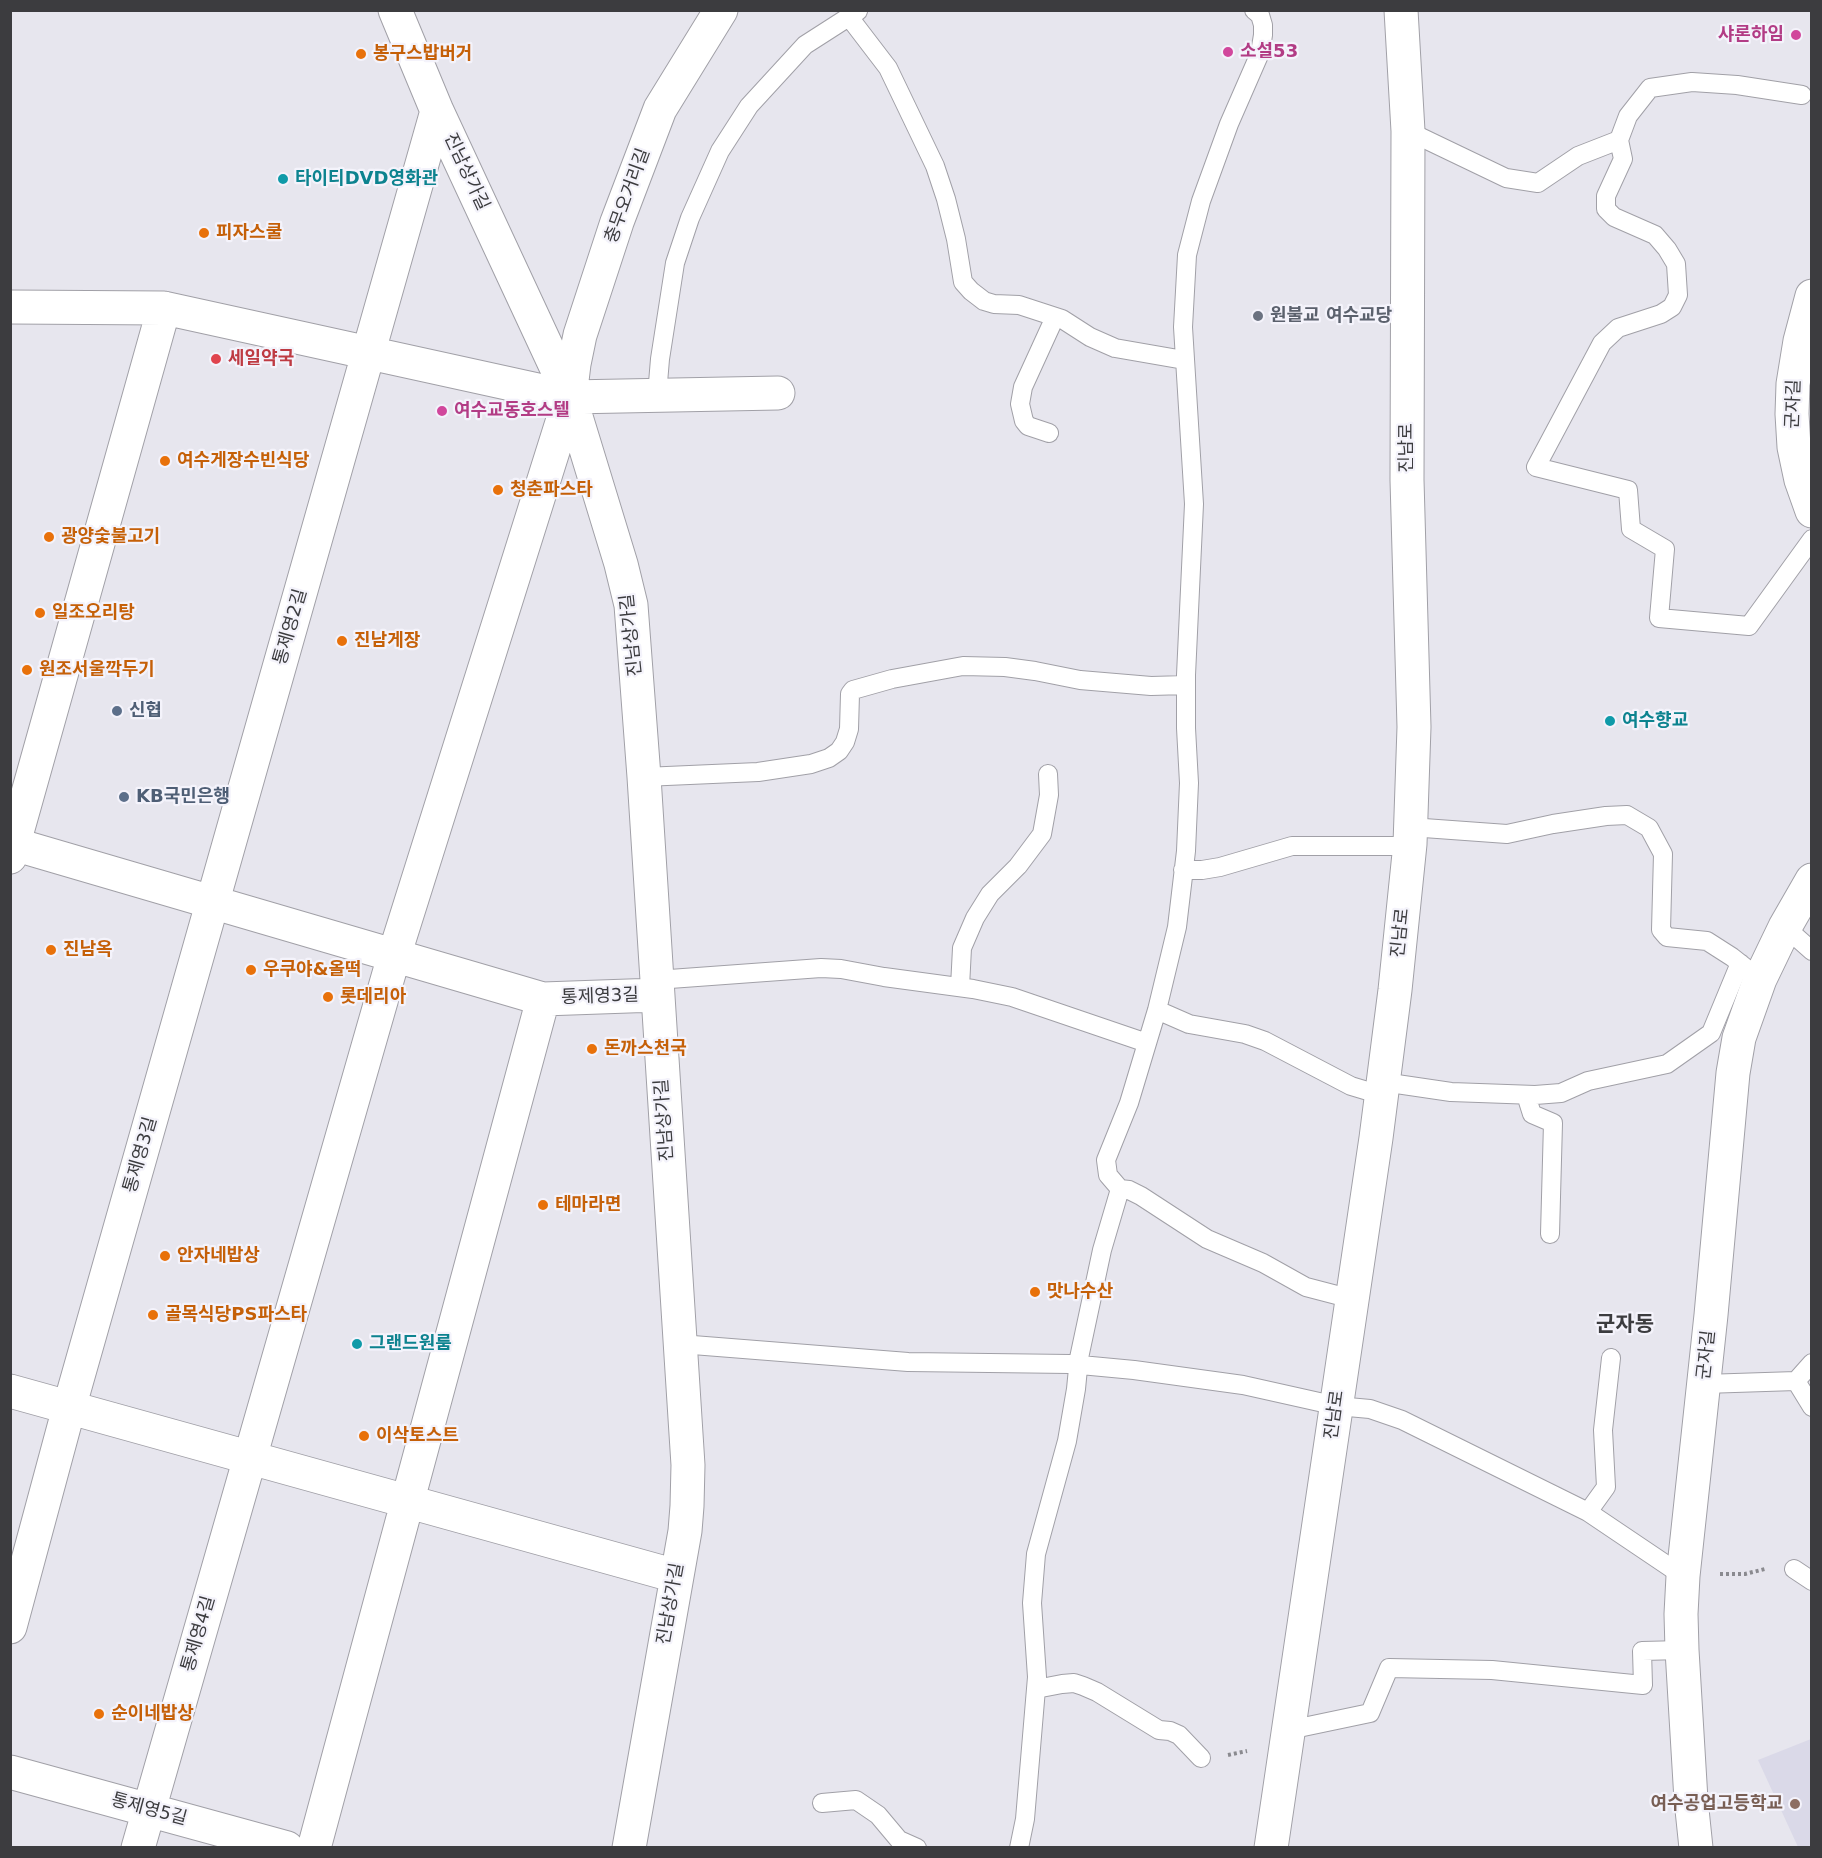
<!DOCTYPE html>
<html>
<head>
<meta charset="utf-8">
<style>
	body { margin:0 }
	#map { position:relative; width:1822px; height:1858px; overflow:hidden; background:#e7e6ee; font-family:"DejaVu Sans",sans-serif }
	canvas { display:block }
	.frame { position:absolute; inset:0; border:12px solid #3c3c3f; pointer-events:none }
</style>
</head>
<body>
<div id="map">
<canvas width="1822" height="1858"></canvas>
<div class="frame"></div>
</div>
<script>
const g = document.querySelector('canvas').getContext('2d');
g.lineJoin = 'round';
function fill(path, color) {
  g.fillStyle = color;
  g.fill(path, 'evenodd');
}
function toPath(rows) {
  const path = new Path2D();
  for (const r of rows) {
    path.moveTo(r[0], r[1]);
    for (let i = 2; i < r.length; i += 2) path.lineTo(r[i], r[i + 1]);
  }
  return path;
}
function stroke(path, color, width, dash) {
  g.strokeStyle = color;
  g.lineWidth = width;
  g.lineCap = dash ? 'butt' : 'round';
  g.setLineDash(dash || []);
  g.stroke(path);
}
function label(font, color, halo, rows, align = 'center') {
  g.font = font + ' "DejaVu Sans","Noto Sans KR",sans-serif';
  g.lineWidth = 4.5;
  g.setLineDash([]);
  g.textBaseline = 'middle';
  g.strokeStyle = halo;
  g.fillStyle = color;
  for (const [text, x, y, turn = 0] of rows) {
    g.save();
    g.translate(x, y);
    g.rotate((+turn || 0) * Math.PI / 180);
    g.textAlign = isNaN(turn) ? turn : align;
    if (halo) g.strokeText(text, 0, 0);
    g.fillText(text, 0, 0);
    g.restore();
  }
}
const built = toPath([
	[1811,1739,1811,1847,1798,1847,1758,1760]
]);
const path = toPath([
	[1720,1574,1745,1574,1765,1569],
	[1228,1755,1247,1751]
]);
const lane = toPath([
	[849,17,888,68,935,166,946,199,956,239,963,282,971,291,984,301,994,304,1019,305,1062,319,1090,337,1115,348,1184,360],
	[1408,131,1506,178,1538,183,1578,156,1619,140,1628,116,1650,88,1692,82,1737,85,1802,95],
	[1619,140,1623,159,1606,196,1606,209,1614,217,1655,235,1667,249,1676,264,1678,295,1672,307,1661,314,1618,328,1602,343,1536,467,1628,490,1631,529,1665,549,1659,618,1749,626,1812,539],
	[657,395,660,359,675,263,690,218,720,151,749,106,805,45,858,11],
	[1049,433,1028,426,1024,421,1020,404,1023,387,1055,317],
	[644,777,758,772,811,764,829,758,839,751,845,742,849,729,850,694,853,690,892,679,963,666,1005,667,1035,671,1080,680,1151,686,1186,685],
	[1410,827,1507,834,1553,824,1606,816,1627,815,1649,828,1663,854,1661,930,1667,937,1707,941,1732,957,1760,979],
	[1183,870,1202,870,1220,867,1292,846,1410,846],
	[1785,927,1812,951],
	[656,980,821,968,841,969,884,977,973,989,1012,997,1147,1043],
	[960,987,962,948,975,918,990,894,1018,866,1042,834,1049,795,1048,774],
	[1157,1010,1189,1024,1245,1034,1265,1041,1351,1086,1381,1095],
	[1383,1082,1451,1092,1535,1095,1561,1093,1588,1081,1667,1064,1711,1033,1740,963],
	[1526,1095,1532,1114,1553,1123,1550,1234],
	[1120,1189,1129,1190,1141,1196,1207,1239,1263,1263,1306,1287,1352,1299],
	[680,1344,908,1362,1070,1364,1134,1370,1243,1385,1337,1406,1370,1409,1402,1420,1588,1512,1683,1576],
	[1796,1381,1812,1407],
	[1704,1384,1796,1381,1812,1363],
	[1588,1512,1606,1487,1603,1430,1611,1358],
	[1794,1569,1812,1581],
	[1036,1689,1062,1684,1074,1683,1083,1686,1097,1692,1159,1730,1170,1731,1179,1735,1201,1758],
	[1289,1730,1370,1713,1389,1668,1492,1670,1643,1685,1642,1651,1682,1650],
	[822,1803,856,1800,878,1815,899,1840,917,1848],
	[1019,1848,1025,1819,1037,1677,1032,1603,1036,1554,1067,1441,1076,1389,1079,1358,1102,1250,1120,1189,1108,1175,1106,1160,1129,1103,1157,1010,1177,927,1186,851,1189,783,1186,728,1186,675,1194,504,1183,327,1187,255,1201,201,1229,124,1260,53,1263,35,1263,25,1260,15,1254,10]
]);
const street = toPath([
	[395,10,437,111,570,397,621,564,631,605,644,777,688,1465,687,1506,685,1531,629,1848],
	[1812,296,1800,341,1793,384,1792,414,1794,447,1801,480,1812,511],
	[10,307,164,308,570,397,778,393],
	[10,843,543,999,657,995],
	[10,857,164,308],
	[10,1391,676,1576],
	[10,1627,69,1408,437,111],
	[10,1772,287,1848],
	[138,1848,394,956,570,397,574,364,580,335,617,222,660,109,721,10],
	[314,1848,543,999],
	[1271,1848,1376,1138,1395,990,1410,844,1414,727,1407,480,1408,131,1401,10],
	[1696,1848,1691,1800,1682,1650,1681,1614,1683,1576,1711,1315,1733,1073,1739,1038,1760,979,1785,927,1812,880]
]);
const markers = [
	[1796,35,6,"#d1479c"],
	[1228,52,6,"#d1479c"],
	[361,54,6,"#e8710a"],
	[283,179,6,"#0f9aa8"],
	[204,233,6,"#e8710a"],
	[1258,316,6,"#6b7280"],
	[216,359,6,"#e0444e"],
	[442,411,6,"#d1479c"],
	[165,461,6,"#e8710a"],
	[498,490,6,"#e8710a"],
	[49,537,6,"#e8710a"],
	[40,613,6,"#e8710a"],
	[342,641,6,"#e8710a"],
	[27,670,6,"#e8710a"],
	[117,711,6,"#5c6f8a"],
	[1610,721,6,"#0f9aa8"],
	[124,797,6,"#5c6f8a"],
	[51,950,6,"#e8710a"],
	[251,970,6,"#e8710a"],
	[328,997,6,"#e8710a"],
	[592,1049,6,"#e8710a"],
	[543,1205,6,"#e8710a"],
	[165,1256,6,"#e8710a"],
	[1035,1292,6,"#e8710a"],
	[153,1315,6,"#e8710a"],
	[357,1344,6,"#0f9aa8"],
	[364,1436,6,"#e8710a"],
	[99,1714,6,"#e8710a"],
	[1795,1804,6,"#8d6e63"]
];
const hotelNames = [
	["샤론하임",1784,35,"right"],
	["소설53",1240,52],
	["여수교동호스텔",454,411]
];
const foodNames = [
	["봉구스밥버거",373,54],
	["피자스쿨",216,233],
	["여수게장수빈식당",177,461],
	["청춘파스타",510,490],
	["광양숯불고기",61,537],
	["일조오리탕",52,613],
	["진남게장",354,641],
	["원조서울깍두기",39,670],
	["진남옥",63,950],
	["우쿠야&올떡",263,970],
	["롯데리아",340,997],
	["돈까스천국",604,1049],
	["테마라면",555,1205],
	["안자네밥상",177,1256],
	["맛나수산",1047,1292],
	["골목식당PS파스타",165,1315],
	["이삭토스트",376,1436],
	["순이네밥상",111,1714]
];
const streetNames = [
	["진남상가길",466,172,65],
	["충무오거리길",628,196,-70],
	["군자길",1794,404,-88],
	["진남로",1407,448,-90],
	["통제영2길",291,627,-74],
	["진남상가길",632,635,-96],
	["진남로",1401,933,-84],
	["통제영3길",600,997,-2],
	["진남상가길",665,1120,-94],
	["통제영3길",141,1155,-74],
	["군자길",1707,1355,-84],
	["진남로",1335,1415,-82],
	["진남상가길",671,1604,-80],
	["통제영4길",199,1634,-74],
	["통제영5길",149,1810,15]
];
const cultureNames = [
	["타이티DVD영화관",295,179],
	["여수향교",1622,721],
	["그랜드원룸",369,1344]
];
const worshipNames = [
	["원불교 여수교당",1270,316]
];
const healthNames = [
	["세일약국",228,359]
];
const serviceNames = [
	["신협",129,711],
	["KB국민은행",136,797]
];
const educationNames = [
	["여수공업고등학교",1783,1804]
];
const quarterNames = [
	["군자동",1625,1326]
];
fill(built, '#dad9e8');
stroke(lane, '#a1a0a7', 20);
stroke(street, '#a1a0a7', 35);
stroke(path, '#8a8a8f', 4, [3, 3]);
stroke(lane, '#fff', 18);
stroke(street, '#fff', 33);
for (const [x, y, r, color] of markers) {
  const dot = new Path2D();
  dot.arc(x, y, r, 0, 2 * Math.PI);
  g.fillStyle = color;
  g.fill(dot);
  stroke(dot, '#f4f3fb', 2);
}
label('bold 18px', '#b23c85', '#f4f3fb', hotelNames, 'left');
label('bold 18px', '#c56008', '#f4f3fb', foodNames, 'left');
label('18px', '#3c3c3f', '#f4f3fb', streetNames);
label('bold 18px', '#0d838f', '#f4f3fb', cultureNames, 'left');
label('bold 18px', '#5b616d', '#f4f3fb', worshipNames, 'left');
label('bold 18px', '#be3a42', '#f4f3fb', healthNames, 'left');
label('bold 18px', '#4e5e75', '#f4f3fb', serviceNames, 'left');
label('bold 18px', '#785e54', '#f4f3fb', educationNames, 'right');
label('bold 21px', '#3c3c3f', '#f4f3fb', quarterNames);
</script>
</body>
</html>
